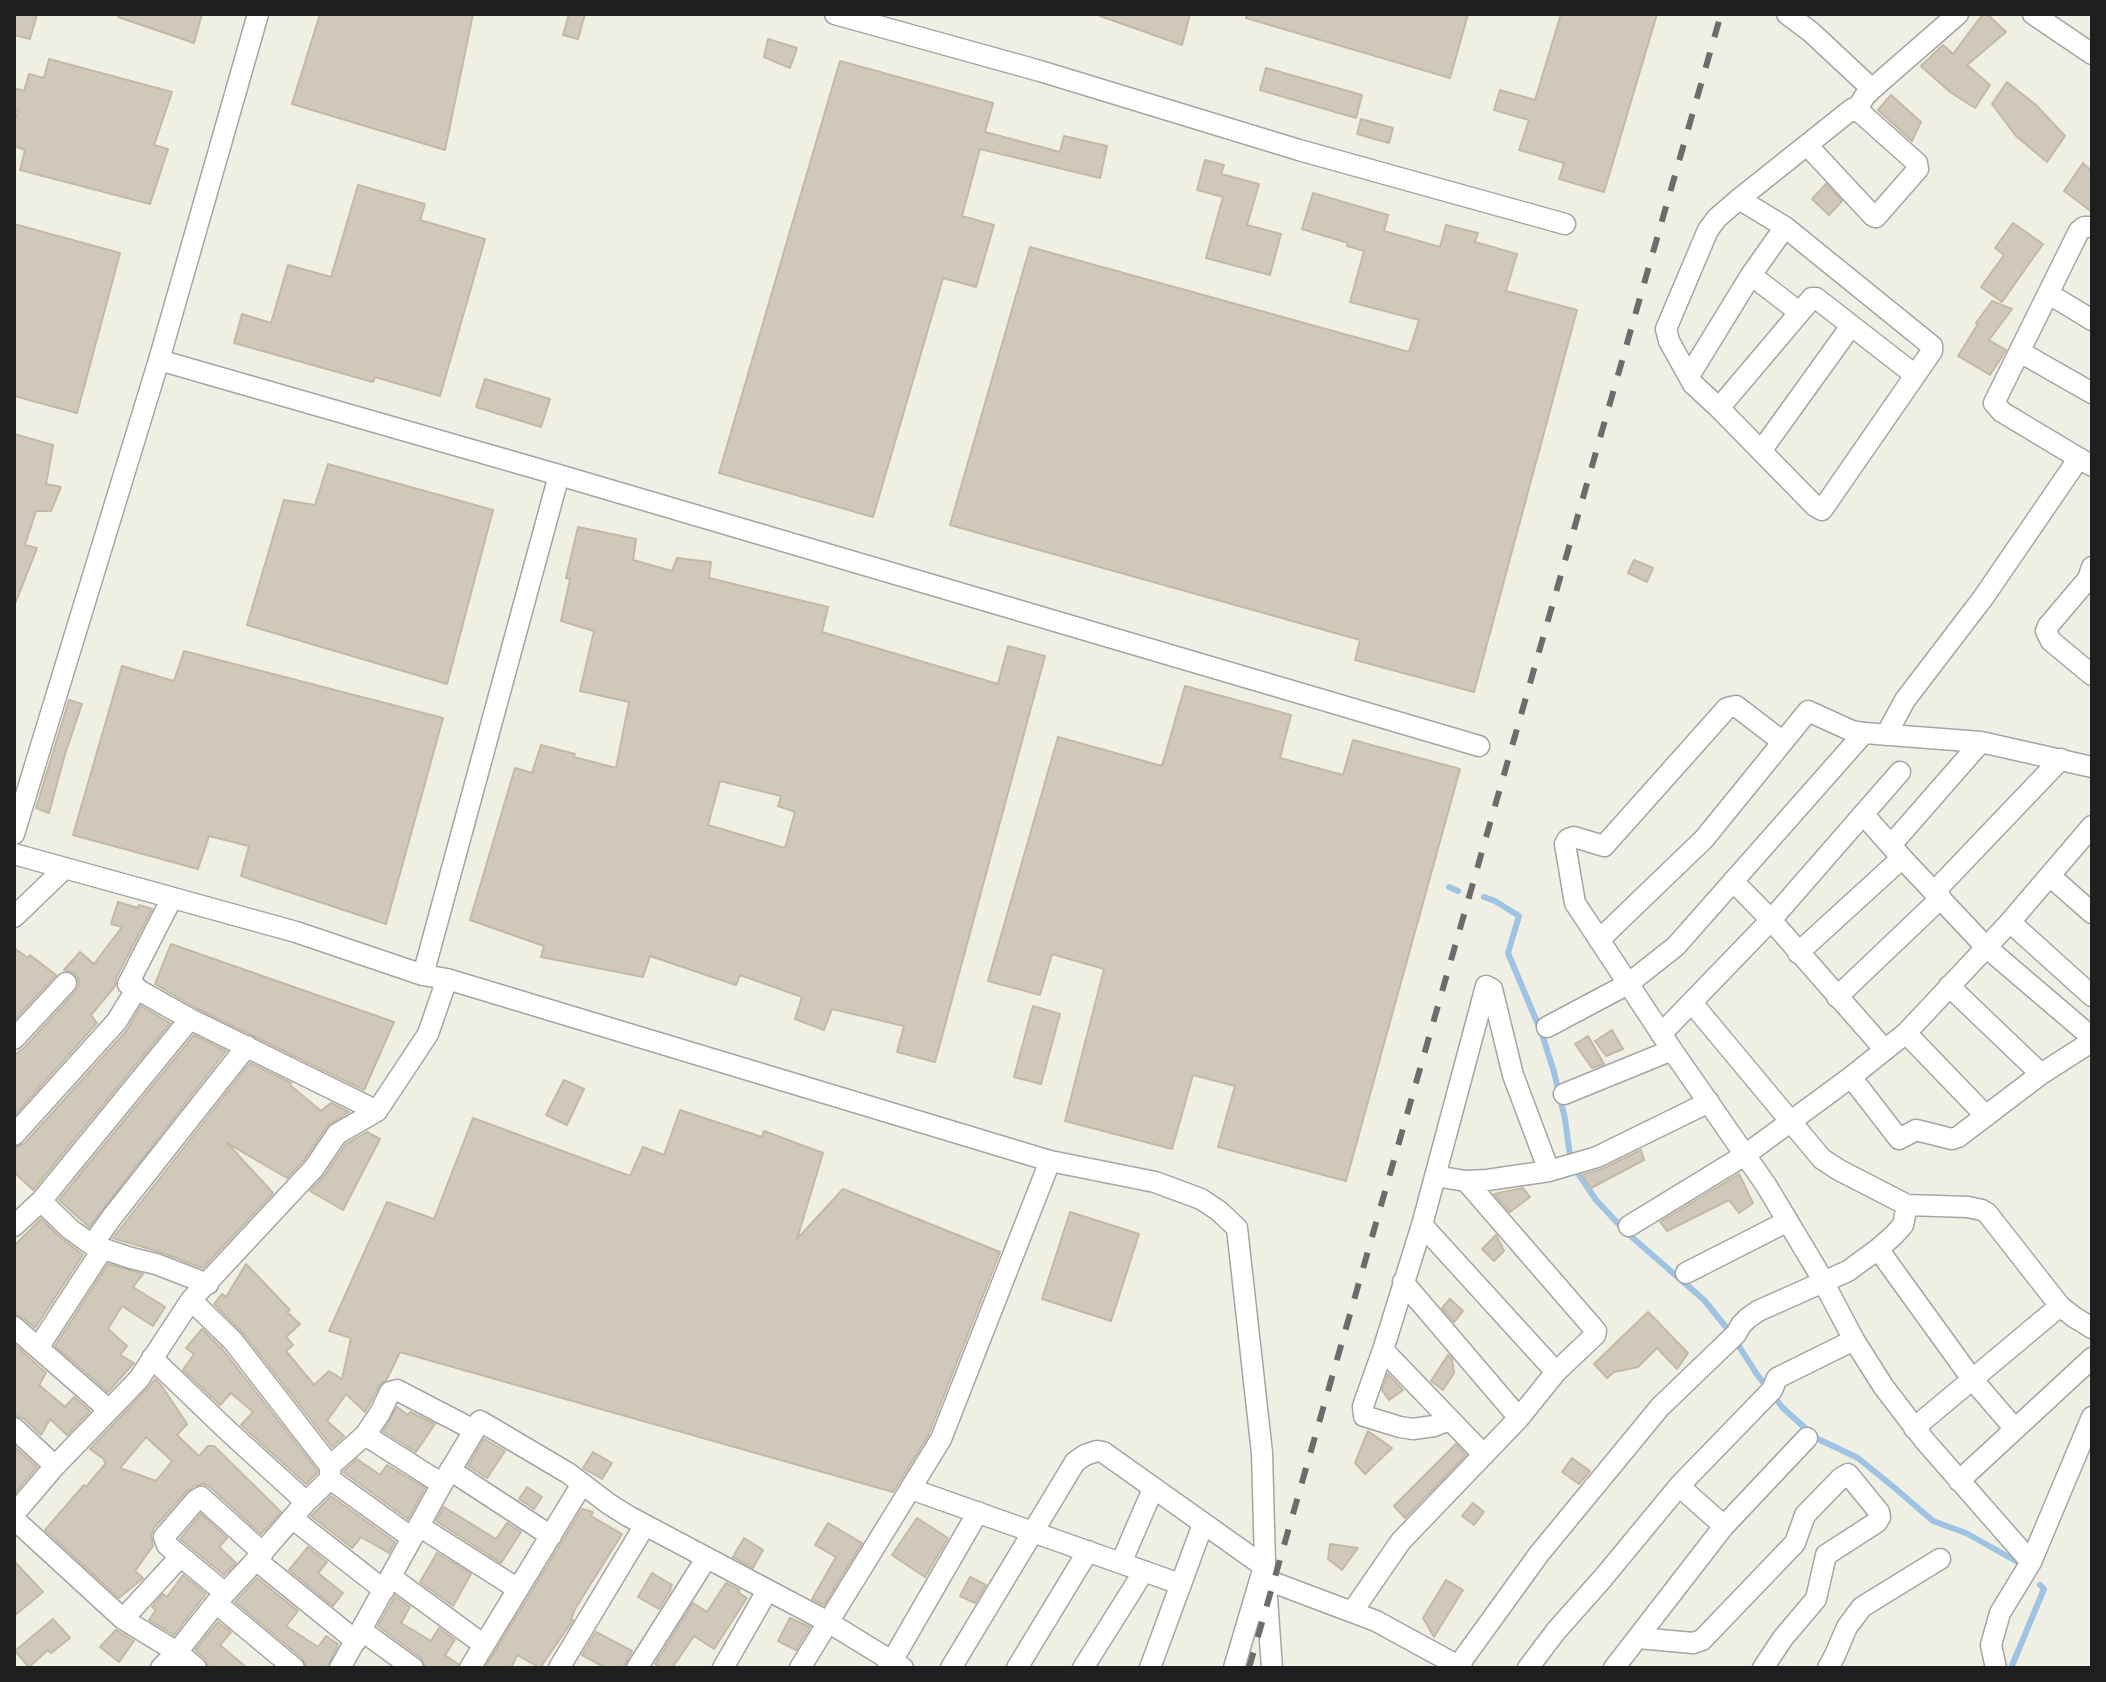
<!DOCTYPE html>
<html>
<head>
<meta charset="utf-8">
<style>
	body { margin:0 }
	#map { position:relative; width:2106px; height:1682px; overflow:hidden; background:#f0efe3; font-family:"DM Sans",sans-serif }
	canvas { display:block }
	.frame { position:absolute; inset:0; border:16px solid #1e1e1e; pointer-events:none }
</style>
</head>
<body>
<div id="map">
<canvas width="2106" height="1682"></canvas>
<div class="frame"></div>
</div>
<script>
const g = document.querySelector('canvas').getContext('2d');
g.lineJoin = 'round';
function toPath(rows) {
  const path = new Path2D();
  for (const r of rows) {
    path.moveTo(r[0], r[1]);
    for (let i = 2; i < r.length; i += 2) path.lineTo(r[i], r[i + 1]);
  }
  return path;
}
function stroke(path, color, width, dash) {
  g.strokeStyle = color;
  g.lineWidth = width;
  g.lineCap = dash ? 'butt' : 'round';
  g.setLineDash(dash || []);
  g.stroke(path);
}
function fill(path, color) {
  g.fillStyle = color;
  g.fill(path, 'evenodd');
}
const stream = toPath([
	[1449,887,1458,891],
	[1484,897,1495,901,1519,916,1508,953,1542,1034,1554,1072,1565,1119,1571,1163,1596,1200,1626,1232,1704,1300,1730,1332,1756,1373,1782,1407,1816,1438,1858,1458,1896,1489,1933,1521,1966,1533,2023,1565],
	[2011,1668,2044,1589,2040,1585]
]);
const building = toPath([
	[14,14,37,14,30,39,14,35,14,14],
	[118,14,202,14,194,43,118,17,118,14],
	[320,14,473,14,445,150,292,104,320,14],
	[569,14,585,14,578,39,563,35,569,14],
	[1100,14,1190,14,1182,45,1100,16,1100,14],
	[1247,14,1468,14,1450,78,1246,18,1247,14],
	[1561,14,1657,14,1604,192,1559,179,1564,163,1519,150,1529,120,1494,110,1500,90,1535,100,1561,14],
	[1983,14,1987,14,2006,32,1967,65,1990,85,1975,108,1950,92,1921,66,1943,45,1953,54,1983,14],
	[768,39,797,48,790,68,764,57,768,39],
	[49,59,172,92,154,145,168,149,150,204,20,170,25,150,14,146,14,125,18,111,14,110,14,88,24,91,29,74,44,78,49,59],
	[840,61,993,103,985,132,1060,152,1064,136,1107,146,1100,178,980,149,962,216,994,225,976,287,943,278,873,517,719,473,840,61],
	[1266,68,1362,95,1356,118,1260,90,1266,68],
	[2007,82,2036,105,2065,136,2047,162,2016,136,1992,104,2007,82],
	[1891,95,1921,122,1912,141,1878,110,1891,95],
	[1361,119,1393,128,1389,143,1357,134,1361,119],
	[1205,160,1224,165,1221,174,1259,184,1247,225,1281,234,1270,275,1206,258,1223,197,1197,190,1205,160],
	[2083,163,2092,172,2092,212,2064,191,2083,163],
	[1826,184,1842,201,1829,215,1812,199,1826,184],
	[358,185,425,204,420,220,485,239,440,396,375,377,373,382,234,343,242,314,271,323,288,265,331,277,358,185],
	[1313,193,1388,215,1384,231,1440,247,1446,225,1478,233,1475,242,1517,254,1506,291,1577,310,1474,692,1355,660,1360,640,950,525,1030,247,1409,352,1419,320,1350,302,1364,251,1347,246,1348,243,1302,229,1313,193],
	[2013,223,2043,244,2002,302,1981,287,2004,255,1995,248,2013,223],
	[14,224,120,253,77,413,14,396,14,224],
	[1992,301,2012,309,1989,340,2006,350,1990,375,1958,356,1978,324,1976,323,1992,301],
	[485,379,550,399,541,427,476,407,485,379],
	[14,434,53,445,46,484,61,487,51,511,36,511,25,545,37,548,15,604,14,434],
	[328,464,493,510,447,684,247,625,284,500,315,505,328,464],
	[578,527,636,539,633,560,672,571,677,558,711,562,709,578,828,607,822,632,998,684,1008,646,1045,656,935,1062,897,1052,904,1026,832,1009,824,1030,795,1019,802,997,740,975,736,985,650,956,643,977,541,957,544,946,470,920,515,768,532,773,541,745,575,754,574,757,616,768,629,702,580,691,594,631,561,621,570,579,566,578,578,527],
	[720,781,781,796,778,806,795,812,785,848,708,825,720,781],
	[1634,560,1653,568,1647,582,1628,573,1634,560],
	[184,651,443,718,386,924,241,876,249,846,209,836,198,869,73,835,122,666,174,681,184,651],
	[1185,686,1291,715,1280,758,1343,775,1353,740,1460,769,1346,1181,1218,1147,1235,1086,1193,1075,1172,1149,1065,1121,1104,969,1052,954,1040,995,988,981,1058,737,1162,766,1185,686],
	[69,700,82,704,65,754,49,813,36,808,69,700],
	[118,902,138,908,139,905,152,909,116,978,115,986,91,1015,97,1023,14,1116,14,1055,24,1048,76,991,79,985,78,978,74,973,64,970,80,952,94,964,122,927,111,924,118,902],
	[171,944,394,1022,364,1090,196,1008,155,984,171,944],
	[14,948,28,958,30,955,56,975,14,1020,14,948],
	[141,1006,170,1023,33,1190,14,1172,14,1148,24,1144,127,1030,141,1006],
	[1033,1006,1060,1014,1041,1084,1014,1077,1033,1006],
	[1612,1030,1623,1049,1606,1056,1595,1041,1612,1030],
	[194,1035,226,1051,89,1227,59,1200,194,1035],
	[1588,1036,1604,1064,1592,1068,1575,1044,1588,1036],
	[250,1063,291,1083,290,1085,321,1111,331,1103,349,1112,327,1126,304,1160,287,1178,227,1143,273,1193,203,1268,160,1252,113,1238,250,1063],
	[564,1080,584,1089,567,1125,546,1115,564,1080],
	[680,1110,762,1137,764,1131,823,1153,797,1239,843,1189,1000,1252,928,1436,893,1492,400,1352,387,1379,379,1386,365,1412,346,1394,327,1421,344,1436,332,1447,243,1333,214,1304,222,1294,226,1297,246,1264,290,1310,287,1312,300,1324,286,1337,293,1345,286,1351,314,1385,329,1371,342,1379,351,1338,329,1331,387,1202,434,1219,473,1118,630,1176,643,1147,664,1155,680,1110],
	[367,1132,380,1139,343,1210,310,1191,325,1175,346,1144,367,1132],
	[1641,1150,1644,1160,1591,1188,1582,1175,1602,1169,1641,1150],
	[1739,1174,1753,1203,1739,1213,1729,1200,1667,1231,1660,1222,1739,1174],
	[1523,1188,1530,1197,1510,1212,1494,1194,1523,1188],
	[1070,1212,1139,1234,1111,1321,1042,1299,1070,1212],
	[41,1219,61,1238,83,1255,35,1328,22,1317,14,1314,14,1246,41,1219],
	[1496,1235,1504,1251,1494,1261,1482,1249,1496,1235],
	[108,1264,143,1274,133,1287,165,1307,153,1326,122,1306,108,1329,127,1346,120,1355,134,1363,108,1392,55,1346,108,1264],
	[1450,1299,1463,1311,1454,1322,1442,1308,1450,1299],
	[1648,1312,1688,1353,1677,1369,1657,1348,1638,1367,1614,1372,1607,1378,1594,1364,1648,1312],
	[202,1329,223,1350,317,1470,317,1473,306,1484,241,1425,253,1412,231,1393,220,1405,183,1370,194,1354,186,1348,202,1329],
	[14,1344,46,1373,39,1385,65,1407,74,1397,90,1411,67,1435,50,1419,41,1435,23,1418,14,1415,14,1344],
	[1448,1355,1452,1359,1454,1373,1443,1390,1431,1381,1448,1355],
	[1388,1374,1403,1390,1389,1400,1382,1390,1388,1374],
	[155,1379,161,1385,187,1424,177,1435,199,1456,208,1446,214,1446,281,1512,261,1534,210,1487,203,1484,194,1486,186,1492,154,1528,151,1536,153,1546,135,1571,143,1578,119,1598,45,1530,84,1485,86,1487,106,1463,104,1461,105,1460,90,1449,148,1388,155,1379],
	[146,1437,172,1461,156,1481,120,1468,146,1437],
	[397,1407,408,1415,410,1412,435,1424,416,1452,383,1431,397,1407],
	[1368,1431,1392,1448,1365,1474,1355,1463,1368,1431],
	[484,1439,505,1451,487,1478,468,1466,484,1439],
	[1456,1444,1466,1455,1405,1518,1394,1506,1456,1444],
	[14,1446,37,1467,14,1494,14,1446],
	[593,1452,612,1463,602,1479,583,1468,593,1452],
	[1572,1458,1590,1471,1579,1484,1562,1472,1572,1458],
	[357,1459,380,1475,387,1465,425,1488,408,1519,343,1472,357,1459],
	[527,1487,542,1497,534,1509,519,1499,527,1487],
	[331,1496,395,1542,389,1553,361,1537,352,1548,311,1516,331,1496],
	[1473,1503,1484,1512,1474,1525,1462,1516,1473,1503],
	[444,1507,496,1539,507,1523,521,1532,501,1563,436,1521,444,1507],
	[582,1509,593,1512,591,1516,622,1534,575,1609,571,1619,573,1620,540,1668,517,1655,511,1668,489,1668,486,1666,582,1509],
	[201,1514,227,1538,219,1547,236,1563,224,1575,180,1539,201,1514],
	[917,1518,948,1538,925,1577,892,1555,917,1518],
	[828,1523,862,1543,824,1605,812,1599,836,1557,815,1545,828,1523],
	[744,1538,763,1550,753,1568,733,1557,744,1538],
	[1330,1544,1358,1548,1342,1570,1328,1559,1330,1544],
	[308,1547,327,1562,318,1573,343,1593,333,1606,289,1570,308,1547],
	[437,1553,471,1574,453,1606,420,1582,437,1553],
	[14,1561,43,1592,14,1616,14,1561],
	[652,1573,672,1585,670,1588,671,1589,659,1609,638,1597,652,1573],
	[183,1575,206,1594,174,1635,149,1620,156,1610,152,1607,163,1594,167,1597,183,1575],
	[970,1577,986,1585,975,1603,960,1596,970,1577],
	[257,1578,298,1611,286,1626,318,1647,326,1636,338,1644,327,1668,307,1668,302,1658,235,1602,257,1578],
	[1446,1580,1463,1590,1434,1637,1423,1618,1446,1580],
	[726,1583,740,1590,738,1592,747,1598,714,1649,694,1636,672,1668,661,1668,655,1664,693,1603,707,1612,726,1583],
	[395,1596,410,1607,401,1623,431,1641,439,1628,455,1640,445,1655,458,1664,457,1668,426,1668,421,1658,378,1626,395,1596],
	[790,1618,810,1627,796,1650,778,1641,790,1618],
	[53,1619,70,1638,51,1653,48,1650,29,1667,15,1651,53,1619],
	[218,1622,231,1632,220,1645,247,1668,209,1668,205,1659,195,1650,218,1622],
	[116,1630,134,1641,119,1662,100,1647,116,1630],
	[596,1632,632,1651,623,1668,606,1668,582,1655,596,1632]
]);
const street = toPath([
	[835,14,1040,71,1299,150,1565,224],
	[1787,14,1811,32,1872,89],
	[2033,14,2092,54],
	[1856,110,1865,96,1872,89,1958,14],
	[1739,199,1785,227,1932,346,1932,351,1822,510,1815,506,1719,408,1693,384,1669,341,1666,329,1708,230,1717,218,1739,199,1852,109,1861,113,1917,163,1918,169,1876,217,1873,216,1807,145],
	[2092,227,2084,227,2079,231,1994,403,2002,412,2092,466],
	[1751,275,1799,312],
	[2049,294,2092,320],
	[2020,352,2092,393],
	[159,360,559,475,1479,746],
	[1689,376,1751,275,1785,227],
	[1719,408,1812,298,1816,298,1915,375],
	[1761,451,1851,326],
	[2092,567,2088,579,2048,626,2046,631,2051,641,2092,675],
	[1886,735,1905,700,1983,598,2079,458],
	[1783,742,1736,706,1727,708,1604,846,1574,837,1568,839,1565,844,1575,903,1672,1050,1766,1185,1817,1270,1854,1340,1883,1386,1925,1441,2031,1562],
	[14,834,159,360,258,14],
	[1891,845,1981,742],
	[14,854,296,932,423,975,447,979,1050,1161,1155,1182,1201,1199,1219,1211,1237,1228,1262,1453,1265,1563,1234,1668],
	[2050,876,2092,913],
	[1733,881,1771,920,1885,1050],
	[1935,891,2061,759],
	[172,898,128,984,190,1019,377,1111],
	[14,917,65,868],
	[2010,922,2092,996],
	[1599,940,1704,839,1808,711,1852,731,1864,733,1981,742,2092,767],
	[1798,953,1902,858],
	[423,975,559,475],
	[1949,986,2041,1074],
	[1837,997,1941,898],
	[1692,1003,1822,1159,1839,1170,1907,1205,1968,1207,1982,1210,1987,1213,2060,1306,2074,1317,2092,1328],
	[1547,1027,1628,984,1676,946,1864,733],
	[1906,1033,1986,1116],
	[1661,1034,1771,920,1900,772],
	[14,1039,66,983],
	[1851,1077,1899,1139,1916,1130,1952,1139,1958,1137,2041,1074,2088,1044,2090,1040,2088,1034,1986,947,1902,858,1863,814],
	[1564,1094,1672,1050],
	[14,1135,117,1021,137,988],
	[1435,1176,1466,1181,1487,1180,1549,1171,1597,1157,1709,1102],
	[41,1201,70,1229,92,1245,131,1258,156,1264,208,1284],
	[1422,1225,1556,1372],
	[14,1226,41,1201,190,1019],
	[1629,1226,1745,1155,1851,1077,1906,1033,2010,922,2092,826],
	[92,1245,112,1217,247,1046],
	[1878,1249,1972,1379,2015,1429],
	[1686,1273,1788,1221],
	[1403,1282,1519,1418],
	[191,1300,233,1341,330,1466],
	[14,1327,109,1410],
	[38,1348,102,1250],
	[1383,1350,1484,1455],
	[152,1358,228,1431,306,1502],
	[1450,1420,1434,1426,1413,1429,1400,1427,1364,1416,1363,1406,1383,1350,1422,1225,1486,986,1492,989,1513,1075,1549,1171],
	[14,1428,55,1466],
	[1914,1428,2060,1306],
	[365,1435,442,1484],
	[450,1470,551,1536],
	[330,1479,412,1538],
	[1959,1481,2092,1358],
	[1679,1486,1724,1526],
	[911,1489,1180,1584],
	[14,1514,55,1466,139,1379,191,1300,314,1168,337,1134,377,1111,428,1034,447,979],
	[292,1518,384,1590],
	[14,1519,123,1619,177,1652,196,1668],
	[419,1526,518,1589],
	[256,1560,356,1641],
	[1121,1563,1153,1489],
	[391,1577,484,1645],
	[1267,1580,1376,1621,1462,1668],
	[225,1593,167,1545,164,1537,196,1500,201,1497,263,1553],
	[216,1603,294,1668],
	[1352,1612,1401,1541,1519,1418,1556,1372,1595,1335,1596,1331,1466,1181],
	[123,1619,180,1557],
	[361,1630,413,1668],
	[1638,1638,1693,1643,1702,1640,1795,1543,1805,1515,1841,1478,1848,1474,1879,1512,1880,1517,1877,1522,1826,1555,1816,1599,1783,1638,1763,1668],
	[1458,1666,1539,1554,1660,1407,1736,1334,1741,1325,1748,1318,1758,1311,1848,1271,1878,1249,1893,1236,1903,1225,1907,1205],
	[161,1668,177,1652,216,1603,256,1560,306,1502,330,1479,330,1466,365,1435,380,1413,390,1392,397,1390,474,1430],
	[340,1668,442,1484,480,1421,568,1473,609,1504,628,1516,828,1622,903,1668],
	[470,1668,582,1484],
	[559,1668,645,1525],
	[637,1668,706,1559],
	[723,1668,767,1591],
	[800,1668,941,1439,1050,1161],
	[888,1668,978,1512],
	[951,1668,1075,1462,1085,1455,1097,1451,1103,1452,1258,1562,1265,1570,1272,1668],
	[1017,1668,1088,1551],
	[1083,1668,1144,1571],
	[1150,1668,1203,1524],
	[1528,1668,1556,1631,1603,1578,1679,1486,1772,1390,1777,1378,1854,1340],
	[1614,1668,1724,1526,1807,1438],
	[1828,1668,1835,1655,1847,1627,1862,1607,1940,1559],
	[1996,1668,1991,1645,2000,1613,2031,1562,2092,1417]
]);
const rail = toPath([
	[1249,1668,1721,14]
]);
stroke(stream, '#9fc3e2', 6);
fill(building, '#d0c9bb');
stroke(building, '#c3b9a4', 2);
stroke(street, '#a5a5a5', 23);
stroke(street, '#fff', 20);
stroke(rail, '#6c6c6c', 6, [16, 16]);
</script>
</body>
</html>
